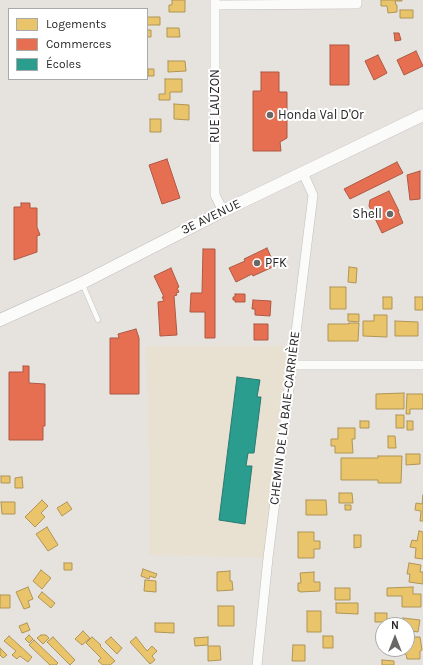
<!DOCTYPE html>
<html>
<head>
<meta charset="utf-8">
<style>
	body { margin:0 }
	#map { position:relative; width:423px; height:665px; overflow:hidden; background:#e6e2de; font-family:Karla,sans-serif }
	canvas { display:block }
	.legend { position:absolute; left:8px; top:8px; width:140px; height:72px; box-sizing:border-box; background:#fff; border:1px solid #a9a9a9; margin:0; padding:5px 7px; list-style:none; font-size:12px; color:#272727 }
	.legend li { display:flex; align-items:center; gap:8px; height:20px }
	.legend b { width:20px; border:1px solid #a9a9a9 }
	.north { position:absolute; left:375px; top:617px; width:40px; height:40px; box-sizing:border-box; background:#fff; border:1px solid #a9a9a9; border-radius:50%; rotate:0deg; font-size:11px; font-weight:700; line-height:16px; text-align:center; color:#272727 }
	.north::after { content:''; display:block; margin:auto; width:14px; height:18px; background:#6a6867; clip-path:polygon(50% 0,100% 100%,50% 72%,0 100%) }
</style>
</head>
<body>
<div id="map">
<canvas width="423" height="665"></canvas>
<ul class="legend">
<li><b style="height:11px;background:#e9c46a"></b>Logements</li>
<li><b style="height:11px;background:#e76f51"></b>Commerces</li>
<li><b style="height:11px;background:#2a9d8f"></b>Écoles</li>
</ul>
<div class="north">N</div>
</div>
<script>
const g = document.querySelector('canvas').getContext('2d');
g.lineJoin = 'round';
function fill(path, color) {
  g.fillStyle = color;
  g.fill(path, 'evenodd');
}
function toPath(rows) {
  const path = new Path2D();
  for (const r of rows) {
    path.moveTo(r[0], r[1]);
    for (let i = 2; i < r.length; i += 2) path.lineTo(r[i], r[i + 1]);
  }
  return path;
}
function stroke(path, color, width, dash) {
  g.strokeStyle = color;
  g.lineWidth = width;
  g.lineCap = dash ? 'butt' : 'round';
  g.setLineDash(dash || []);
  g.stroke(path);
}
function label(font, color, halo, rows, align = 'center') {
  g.font = font + ' Karla,sans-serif';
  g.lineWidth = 4;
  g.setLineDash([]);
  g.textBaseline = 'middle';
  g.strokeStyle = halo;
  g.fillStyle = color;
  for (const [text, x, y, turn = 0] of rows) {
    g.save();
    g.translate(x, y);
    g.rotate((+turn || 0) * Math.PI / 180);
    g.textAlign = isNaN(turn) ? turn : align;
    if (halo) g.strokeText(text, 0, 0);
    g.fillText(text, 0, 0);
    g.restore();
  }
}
const education = toPath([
	[146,346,289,346,268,558,149,555,149,454]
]);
const homes = toPath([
	[172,0,185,0,185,12,169,12,169,5,172,5,172,0],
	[381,0,402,0,402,1,395,1,396,5,397,5,397,12,388,13,387,6,381,6,381,0],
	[400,10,413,10,413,18,400,18,400,10],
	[147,17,160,17,160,25,147,25,147,17],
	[167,28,179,28,180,37,167,37,167,28],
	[147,30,151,30,151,37,147,37,147,30],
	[168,61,185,61,186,71,168,72,168,61],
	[148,69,154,69,154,76,148,76,148,69],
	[165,79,182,79,182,92,170,92,170,100,159,100,159,94,165,94,165,79],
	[174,104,189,105,189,120,174,119,174,104],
	[150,119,161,119,161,132,150,132,150,119],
	[349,267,357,268,356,283,348,282,349,267],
	[330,287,346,287,346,309,330,309,330,287],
	[383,297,392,297,392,309,383,309,383,297],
	[415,297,423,297,423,310,415,310,415,297],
	[348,314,359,314,359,322,348,321,348,314],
	[374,315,387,315,387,337,363,336,363,321,374,321,374,315],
	[395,321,418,322,418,336,395,336,395,321],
	[349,323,359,323,358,341,328,341,328,324,349,324,349,323],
	[404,393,404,409,376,409,376,394,404,393],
	[407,394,423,394,423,409,410,409,410,414,406,414,407,394],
	[396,415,404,415,404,428,396,428,396,415],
	[360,421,369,421,369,428,360,428,360,421],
	[407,421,413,421,413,430,407,430,407,421],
	[338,428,355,428,355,439,352,439,353,453,335,453,335,446,331,446,331,439,338,439,338,428],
	[388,436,395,436,396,448,388,448,388,436],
	[406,454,420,454,420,464,406,465,406,454],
	[378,456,402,456,401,483,378,483,378,480,341,480,341,458,378,458,378,456],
	[1,476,10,476,10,483,1,483,1,476],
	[22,477,23,488,15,488,15,478,22,477],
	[339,493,352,493,353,503,339,503,339,493],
	[423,495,423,521,420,521,421,511,415,510,416,503,422,504,423,495],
	[42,500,48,506,41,513,45,517,35,527,25,517,42,500],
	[306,500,326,500,327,515,306,515,306,500],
	[1,502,15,502,15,514,2,514,1,502],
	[67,502,72,509,62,516,57,508,67,502],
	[345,505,351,505,351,510,345,510,345,505],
	[47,527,58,545,48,551,36,534,47,527],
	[419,531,423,532,423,559,415,558,416,548,410,547,412,540,417,541,419,531],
	[298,532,314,532,314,541,320,541,320,549,314,549,314,558,298,558,298,532],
	[354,535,361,535,361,547,354,548,354,535],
	[64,563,72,563,72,570,64,570,64,563],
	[409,563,421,565,420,572,423,572,423,584,409,582,410,574,407,574,409,563],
	[143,569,157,574,155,578,150,576,149,579,141,576,143,569],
	[41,570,51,578,42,589,33,581,41,570],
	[230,571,230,581,232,581,233,590,217,591,217,572,230,571],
	[314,572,314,582,320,582,320,591,300,592,300,591,298,591,298,583,301,583,300,573,314,572],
	[145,580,156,581,156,592,144,591,145,580],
	[28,587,33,599,28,601,30,607,24,609,16,592,28,587],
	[413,587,413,594,421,594,421,607,402,607,402,596,387,596,387,588,413,587],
	[335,588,350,588,350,600,335,600,335,588],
	[42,592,55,603,51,608,38,597,42,592],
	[0,595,10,595,10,608,0,608,0,595],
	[336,603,358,603,358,614,336,613,336,603],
	[218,606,234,606,234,626,218,626,218,606],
	[307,611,321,611,321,632,307,632,307,611],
	[375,613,387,613,387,622,375,622,375,613],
	[403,618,420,620,418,632,407,630,407,625,400,625,400,624,403,624,403,618],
	[27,623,30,630,22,633,19,626,27,623],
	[155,623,174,623,174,633,155,632,155,623],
	[83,631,90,638,82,645,75,639,83,631],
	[29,635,33,639,29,643,25,639,29,635],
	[41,635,46,635,49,638,43,644,37,638,41,635],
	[9,636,32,657,28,662,20,656,17,659,12,655,16,651,4,641,9,636],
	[323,636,333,636,333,648,323,648,323,636],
	[53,637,75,660,70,665,47,642,53,637],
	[92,637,101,645,100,646,115,661,110,665,103,665,98,661,101,658,86,643,92,637],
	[111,637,122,648,117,654,105,642,111,637],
	[136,637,147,651,152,646,157,651,152,656,155,660,150,664,130,642,136,637],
	[208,637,208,645,195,646,194,638,208,637],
	[407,637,420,637,422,650,420,651,420,659,407,659,406,654,402,654,402,649,407,649,407,637],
	[34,640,58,663,56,665,50,665,29,645,34,640],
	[293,645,305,645,305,661,292,661,293,645],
	[208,646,220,646,221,660,208,661,208,646],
	[0,648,7,655,3,658,0,655,0,648],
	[382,660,394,661,394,665,382,665,382,660]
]);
const shops = toPath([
	[394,33,399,33,401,40,395,41,394,33],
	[330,45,349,45,349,85,330,85,330,45],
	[416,51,423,66,404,75,397,60,416,51],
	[378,55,387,73,374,80,365,61,378,55],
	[261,72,279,72,279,92,287,92,287,138,280,142,281,151,253,151,253,91,261,91,261,72],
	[167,159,180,198,162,204,149,165,167,159],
	[397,162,403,173,350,199,344,189,397,162],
	[420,171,420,199,410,200,407,175,420,171],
	[389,191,399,211,398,211,403,223,382,233,369,206,370,200,389,191],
	[21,203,30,203,30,208,37,208,37,227,40,235,37,236,37,252,14,260,14,207,21,207,21,203],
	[267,248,275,266,253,276,252,274,236,282,229,268,245,261,244,259,267,248],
	[203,249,215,249,215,338,205,338,205,312,190,312,191,293,202,293,203,249],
	[171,268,179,287,177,288,179,292,176,293,177,295,174,296,177,335,160,336,158,302,164,301,162,297,164,297,154,276,171,268],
	[235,294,245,294,245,302,235,302,235,300,233,300,233,297,235,297,235,294],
	[253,300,271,301,270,316,255,315,255,309,252,309,253,300],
	[254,324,268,324,268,340,254,340,254,324],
	[136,329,139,338,139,394,110,394,110,338,119,338,118,334,136,329],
	[23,366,29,366,29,383,45,384,45,426,43,426,43,440,9,440,9,372,23,372,23,366]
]);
const schools = toPath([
	[237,377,260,380,257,397,261,397,254,453,248,453,246,466,252,466,245,524,219,520,237,377]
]);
const lane = toPath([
	[82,283,98,320]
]);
const street = toPath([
	[215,0,215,195,223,211],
	[215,5,357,4,357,0],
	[292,365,423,365],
	[257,665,268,558,313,195,303,173]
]);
const secondary = toPath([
	[0,320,82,283,223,211,423,115]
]);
const markers = [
	[270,115,4,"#6a6867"],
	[390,214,4,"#6a6867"],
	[257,263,4,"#6a6867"]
];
const streetNames = [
	["RUE LAUZON",215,106,-90],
	["3E AVENUE",211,217,-26],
	["CHEMIN DE LA BAIE-CARRIÈRE",285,418,-83]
];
const poiNames = [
	["Honda Val D'Or",278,115],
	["Shell",382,214,"right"],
	["PFK",265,263]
];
fill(education, '#e8e1d2');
fill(homes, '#e9c46a');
stroke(homes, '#af9556', 1);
fill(shops, '#e76f51');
stroke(shops, '#ad5944', 1);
fill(schools, '#2a9d8f');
stroke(schools, '#297a70', 1);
stroke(lane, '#c0bebf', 5.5);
stroke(street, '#c0bebf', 10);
stroke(secondary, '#c0bebf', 13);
stroke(lane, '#fbfbfa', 4.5);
stroke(street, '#fbfbfa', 9);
stroke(secondary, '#fbfbfa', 12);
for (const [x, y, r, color] of markers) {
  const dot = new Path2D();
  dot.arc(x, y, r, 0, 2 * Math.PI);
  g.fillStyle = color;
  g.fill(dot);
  stroke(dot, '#fff', 1.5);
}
label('13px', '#272727', '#fff', streetNames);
label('13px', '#272727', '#fff', poiNames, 'left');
</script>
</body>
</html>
